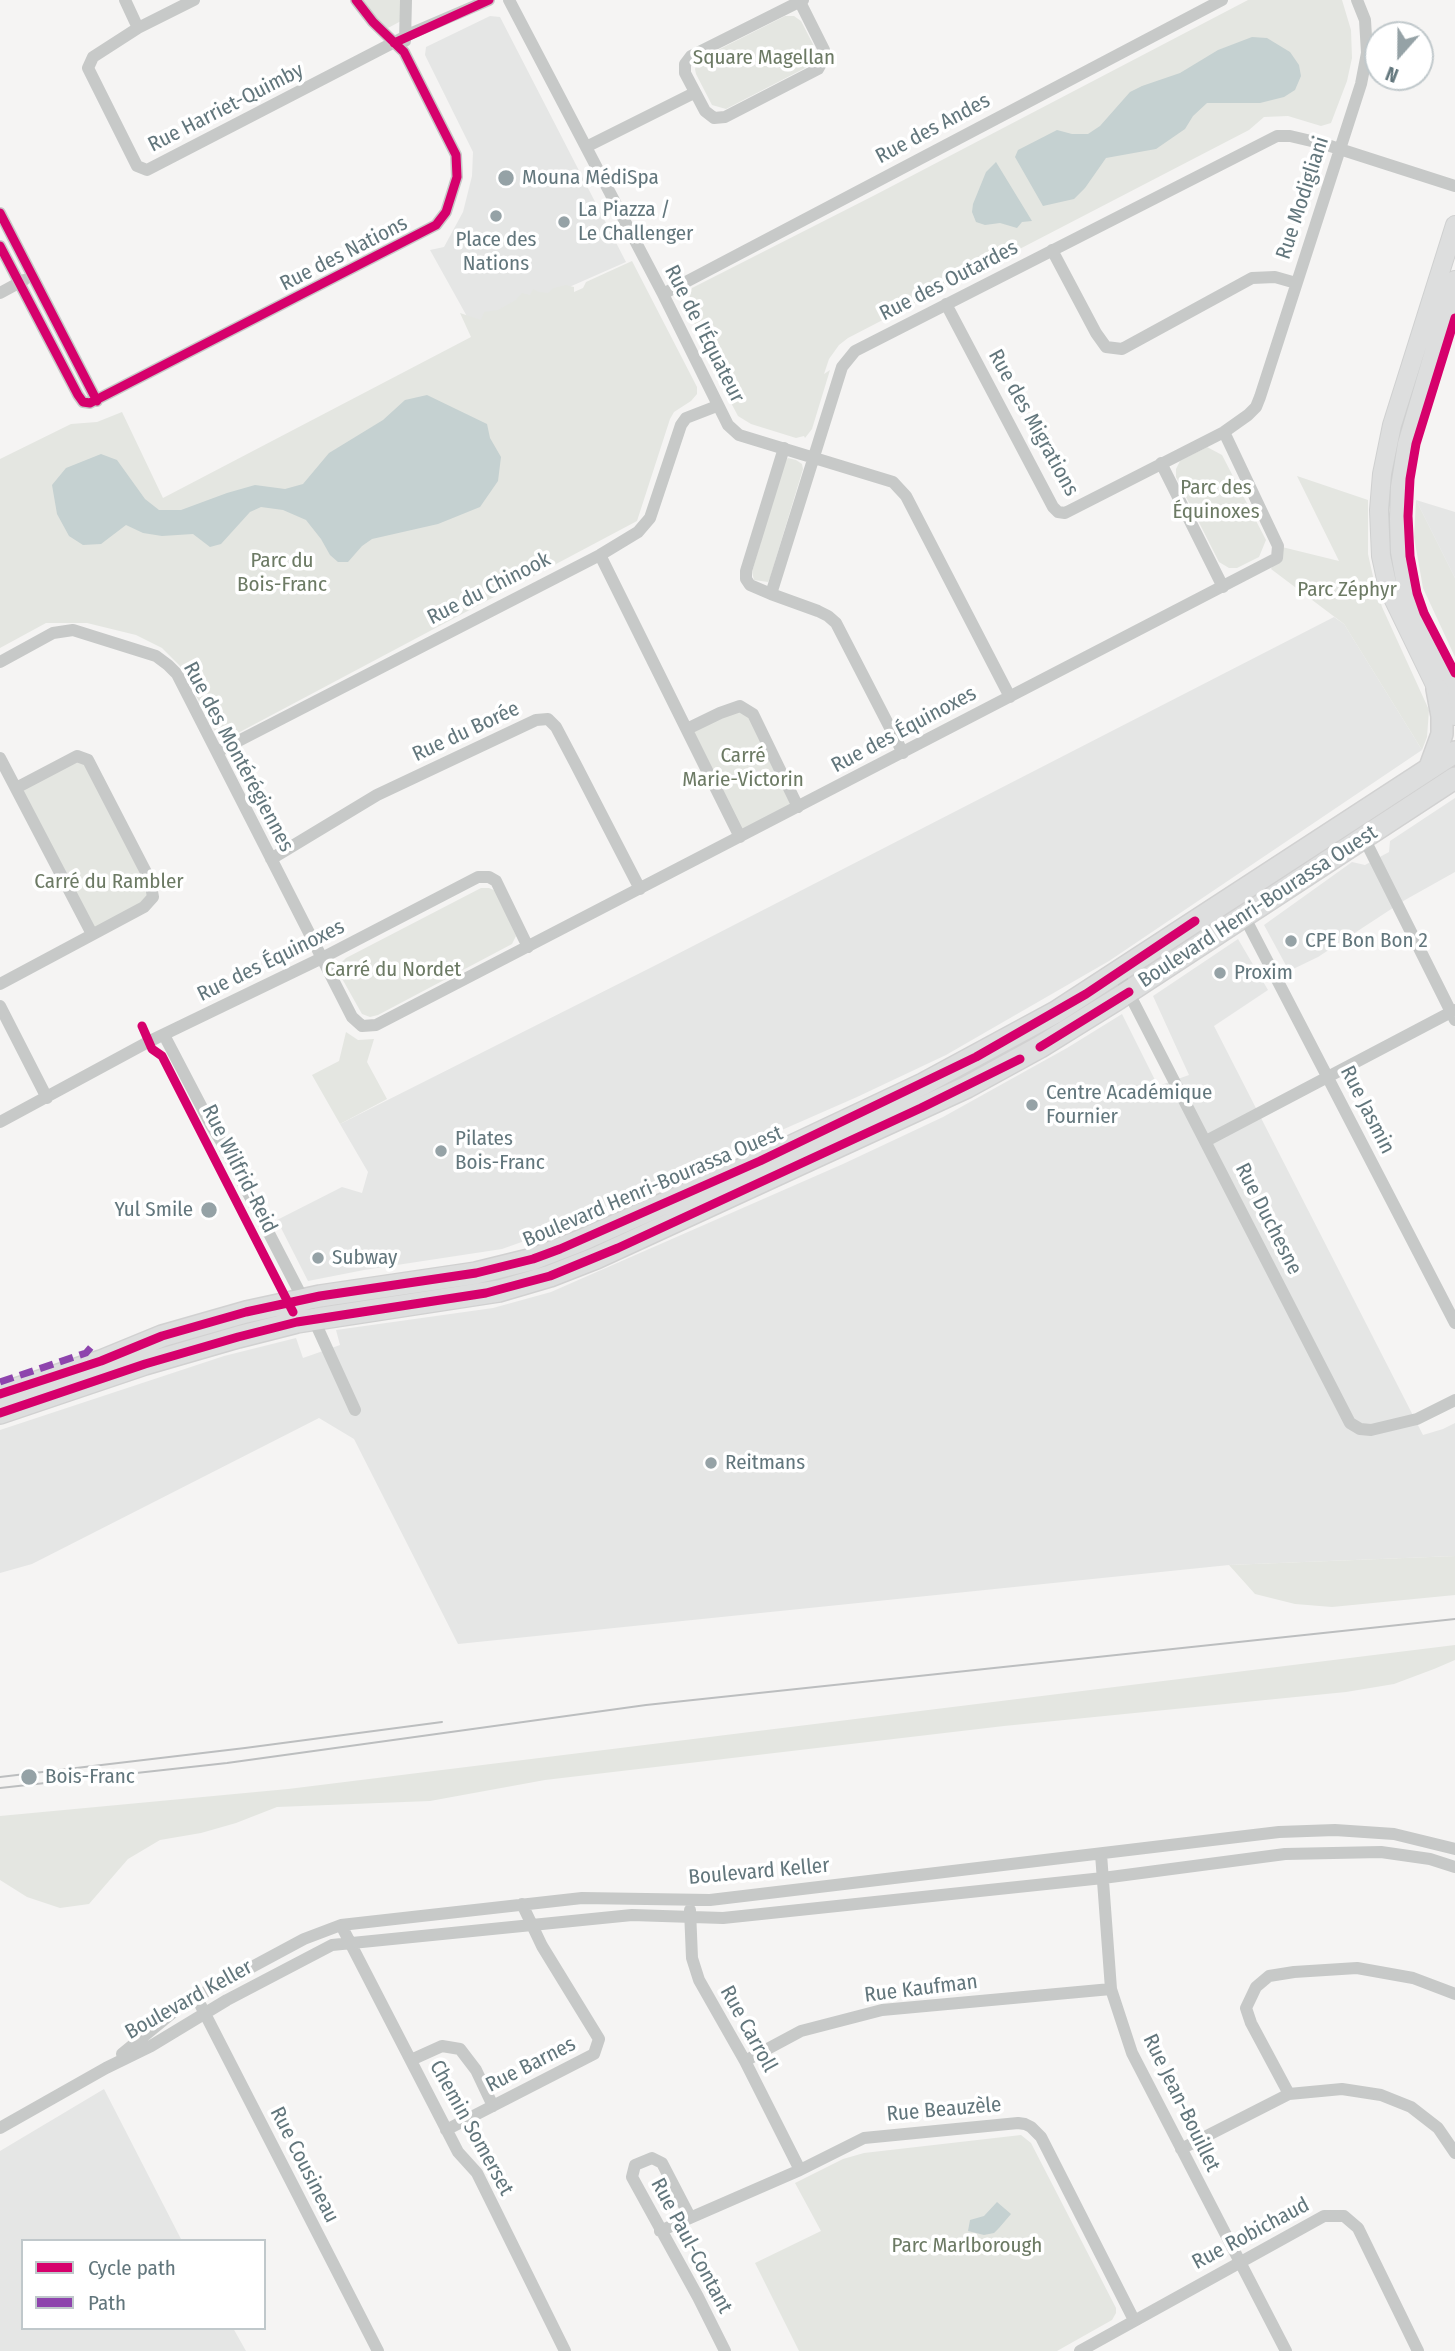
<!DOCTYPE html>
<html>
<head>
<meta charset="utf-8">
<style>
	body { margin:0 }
	#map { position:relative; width:1455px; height:2351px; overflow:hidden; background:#f5f4f3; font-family:"Fira Sans Condensed",sans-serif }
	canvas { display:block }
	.legend { position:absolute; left:21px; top:2239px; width:245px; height:91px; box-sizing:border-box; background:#fff; border:2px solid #c0c8cb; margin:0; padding:9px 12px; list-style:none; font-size:21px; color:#62767c }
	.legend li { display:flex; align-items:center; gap:14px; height:35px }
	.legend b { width:35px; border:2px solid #c0c8cb }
	.north { position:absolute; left:1364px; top:21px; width:70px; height:70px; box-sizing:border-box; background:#fff; border:2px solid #c0c8cb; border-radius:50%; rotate:201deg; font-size:19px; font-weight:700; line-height:28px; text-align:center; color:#62767c }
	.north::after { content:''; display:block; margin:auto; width:24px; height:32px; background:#95a2a6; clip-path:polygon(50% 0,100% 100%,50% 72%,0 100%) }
</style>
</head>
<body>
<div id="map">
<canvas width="1455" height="2351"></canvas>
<ul class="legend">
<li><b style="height:9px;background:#d6006c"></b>Cycle path</li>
<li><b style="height:9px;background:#8e44ad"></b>Path</li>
</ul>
<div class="north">N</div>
</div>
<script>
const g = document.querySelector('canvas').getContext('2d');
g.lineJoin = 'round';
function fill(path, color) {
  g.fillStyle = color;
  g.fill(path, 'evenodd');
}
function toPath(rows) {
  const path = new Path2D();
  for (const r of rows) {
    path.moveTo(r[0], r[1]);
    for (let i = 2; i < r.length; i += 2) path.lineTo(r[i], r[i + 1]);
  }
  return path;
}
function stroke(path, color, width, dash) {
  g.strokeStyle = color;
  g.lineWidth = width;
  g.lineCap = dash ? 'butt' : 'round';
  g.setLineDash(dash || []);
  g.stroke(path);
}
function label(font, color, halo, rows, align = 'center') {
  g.font = font + ' "Fira Sans Condensed",sans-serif';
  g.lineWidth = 7;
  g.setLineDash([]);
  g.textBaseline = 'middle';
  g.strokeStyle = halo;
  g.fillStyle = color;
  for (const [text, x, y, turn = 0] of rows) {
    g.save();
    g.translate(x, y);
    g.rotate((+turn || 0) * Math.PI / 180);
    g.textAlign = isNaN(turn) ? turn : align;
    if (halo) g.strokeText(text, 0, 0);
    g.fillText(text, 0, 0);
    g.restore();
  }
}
const built = toPath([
	[490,16,500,17,626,262,474,329,430,250,444,247,463,212,472,176,473,152,425,55,426,47],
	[1416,500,1455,512,1455,578],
	[1334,617,1344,624,1422,750,1109,961,946,1055,857,1097,547,1233,502,1249,364,1270,308,1281,277,1220,342,1187,362,1193,368,1172,340,1124,658,964],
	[1455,798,1455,872,1405,900,1318,957,1289,971,1264,925,1352,862,1365,865,1389,852,1390,841],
	[1238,939,1268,990,1214,1026,1423,1435,1443,1429,1455,1423,1455,1556,1229,1565,458,1644,354,1439,319,1418,32,1564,0,1573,0,1430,224,1356,296,1338,303,1358,340,1345,336,1330,493,1308,551,1292,843,1164,943,1117,1067,1048,1122,1014,1158,1086,1189,1075,1153,996],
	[104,2089,182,2241,23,2241,23,2328,233,2328,246,2351,0,2351,0,2151]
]);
const green = toPath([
	[362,0,400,0,401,21,388,28,382,24],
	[1248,0,1342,0,1351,30,1352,58,1347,81,1331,123,1321,126,1288,116,1264,117,1249,130,848,338,839,345,829,359,824,374,830,370,812,429,805,438,804,436,796,438,751,424,738,416,721,384,724,382,687,308,692,288,875,195],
	[785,16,794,16,801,21,815,48,815,59,811,65,726,109,712,105,696,74,695,69,698,60],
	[632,261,697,387,697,394,691,401,674,412,670,419,637,521,221,742,180,666,162,648,136,635,87,623,46,623,0,648,0,459,71,424,97,422,122,412,163,498,471,337,460,313,481,320,484,312,498,310,516,300,522,293,530,295,533,289,539,292,548,293,554,288,566,285,574,287,574,292,583,288,586,282],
	[1207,447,1222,455,1266,540,1259,557,1237,568,1229,568,1219,562,1176,477,1176,469,1180,461],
	[788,458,796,460,802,464,803,469,770,578,768,582,754,580,752,572,784,461],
	[1297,476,1368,500,1368,554,1374,581,1382,607,1429,710,1427,737,1422,750,1344,624,1271,569,1282,547,1339,561],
	[1416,500,1455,578,1455,657,1423,588,1414,537],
	[740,706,753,714,798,807,740,837,687,729],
	[77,756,88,760,153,897,92,934,16,788],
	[481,888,489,888,496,891,516,936,512,944,378,1015,370,1017,362,1014,340,975,342,962,346,958],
	[346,1032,358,1040,374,1039,367,1062,387,1099,340,1124,312,1075,339,1061],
	[1455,1556,1455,1595,1332,1607,1295,1604,1255,1594,1229,1565],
	[1455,1645,1455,1660,1434,1669,1394,1684,1346,1692,1004,1726,545,1780,430,1801,277,1807,236,1823,201,1833,160,1840,128,1859,89,1904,60,1908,27,1897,0,1880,0,1816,288,1789],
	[1021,2135,1031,2143,1116,2308,1116,2313,1112,2320,1057,2351,799,2351,755,2263,821,2231,795,2183,843,2159,864,2153]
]);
const water = toPath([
	[1252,37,1267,38,1290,52,1299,65,1301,76,1295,90,1284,97,1260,103,1207,103,1193,116,1185,129,1156,149,1106,158,1085,188,1074,199,1043,206,1015,157,1018,150,1057,130,1072,134,1088,134,1100,126,1130,92,1142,86,1180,73,1218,50],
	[996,162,1032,221,1022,222,1017,228,1000,223,985,225,976,222,972,212,973,204,986,172],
	[427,395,487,424,490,438,501,457,498,481,480,507,438,524,372,539,362,546,348,562,338,562,330,555,321,539,306,520,283,510,261,507,250,512,221,544,210,547,193,534,162,536,143,533,126,525,101,544,83,545,69,536,57,514,52,485,66,468,101,454,117,460,145,499,159,510,181,510,227,493,255,485,285,489,303,484,329,453,383,420,405,400],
	[997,2202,1011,2214,999,2228,994,2233,984,2235,968,2231,970,2220,984,2216]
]);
const minor = toPath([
	[125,0,138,28],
	[194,0,138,28,93,57,88,68,137,166,147,170,412,33,489,0],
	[509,0,663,294,728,425,739,435,893,482,906,496,1010,697],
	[800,2,824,50,823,60,818,69,725,117,714,118,705,111,685,73,685,64,691,56,803,0],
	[405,41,406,0],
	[586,147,694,93],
	[0,213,97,401],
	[0,246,78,395,83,402,90,403,436,225,446,212,457,177,456,155,404,52,373,22,356,0],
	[1052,250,1096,333,1106,347,1122,349,1252,278,1275,277,1296,283],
	[0,293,24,280],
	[663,294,1222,0],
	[946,304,1053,507,1058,512,1065,513,1224,432,1248,415,1256,407,1260,397,1361,84,1367,53,1365,20,1357,0],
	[784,448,746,571,746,579,750,585,771,594,842,367,855,351,1277,136,1290,136,1324,144,1455,186],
	[1161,463,1223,587],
	[600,555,740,837],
	[771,594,818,611,828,616,836,623,903,753],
	[0,662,53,633,73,630,156,656,168,665,177,674,352,1017,362,1026,376,1025,1277,558,1278,546,1224,432],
	[687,729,720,713,740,706,753,714,798,807],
	[217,752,600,555,638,532,650,518,681,425,686,418,717,406],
	[0,758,92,934],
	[1364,838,1455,1020],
	[271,859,377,795,536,720,548,719,556,727,575,763,640,889],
	[1244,916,1455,1323],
	[1118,972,1350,1423,1360,1429,1371,1430,1417,1419,1455,1400],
	[0,984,144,907,153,897,150,880,88,760,77,756,16,788],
	[0,1006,47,1098],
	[164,1035,211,1125,221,1141,314,1320,355,1410],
	[0,1122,148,1042,322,958,478,877,489,877,496,881,528,947],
	[1206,1141,1455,1010],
	[1101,1854,1111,1989,1132,2053,1286,2351],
	[690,1910,692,1958,699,1980,745,2061,800,2170],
	[341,1925,458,2152,477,2173,565,2351],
	[201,2006,378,2351],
	[122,2054,183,2004,304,1939,341,1925,582,1898,710,1900,1279,1832,1335,1830,1394,1834,1455,1849],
	[411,2060,442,2046,460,2049,476,2070,493,2106],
	[745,2061,801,2031,882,2010,1111,1989],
	[1289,2094,1251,2023,1246,2008,1256,1987,1269,1976,1294,1972,1357,1968,1413,1978,1455,1994],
	[0,2128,106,2068,151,2046,227,2000,332,1945,632,1915,723,1918,1103,1878,1285,1854,1381,1852,1430,1859,1455,1867],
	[446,2130,594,2054,599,2039,542,1946,522,1904],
	[1181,2149,1289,2094,1342,2089,1381,2095,1411,2107,1438,2128,1455,2153],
	[690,2217,662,2163,652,2158,635,2165,632,2177,698,2297,725,2351],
	[660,2231,800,2170,864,2138,1018,2123,1025,2124,1031,2127,1041,2137,1134,2320],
	[1080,2351,1324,2216,1344,2216,1358,2228,1418,2351]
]);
const secondary = toPath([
	[1455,225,1392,425,1382,474,1379,510,1381,556,1388,588,1437,689,1455,716],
	[1455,280,1407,444,1400,487,1399,519,1400,552,1408,597,1419,624,1455,693]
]);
const primary = toPath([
	[1430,767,1442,734,1442,716,1437,689],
	[0,1394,101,1361,162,1336,246,1312,320,1296,476,1273,533,1259,580,1241,760,1161,923,1084,1056,1012,1455,752],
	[0,1413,145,1364,238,1337,297,1322,499,1291,550,1276,596,1258,967,1087,1040,1047,1119,998,1455,778]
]);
const tram = toPath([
	[0,1777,245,1748,442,1722],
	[0,1788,227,1763,646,1705,1455,1619]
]);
const quiet = toPath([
	[0,1382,86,1353,92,1346]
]);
const cycleway = toPath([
	[394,43,489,0],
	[0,213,97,401],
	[0,246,78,395,83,402,90,403,436,225,446,212,457,177,456,155,404,52,373,22,356,0],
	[1455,318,1416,444,1410,479,1408,516,1410,556,1417,593,1424,613,1455,673],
	[142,1026,152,1049,162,1056,293,1312],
	[1040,1047,1129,992],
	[0,1394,101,1361,162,1336,246,1312,320,1296,476,1273,533,1259,560,1249,760,1161,976,1057,1086,994,1195,921],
	[0,1413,145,1364,238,1337,297,1322,486,1293,550,1276,618,1248,921,1108,1020,1059]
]);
const markers = [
	[506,178,9,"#95a2a6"],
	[496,216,7,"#95a2a6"],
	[564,222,7,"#95a2a6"],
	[1291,941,7,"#95a2a6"],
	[1220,973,7,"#95a2a6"],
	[1032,1105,7,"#95a2a6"],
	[441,1151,7,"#95a2a6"],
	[209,1210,9,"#95a2a6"],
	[318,1258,7,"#95a2a6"],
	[711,1463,7,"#95a2a6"],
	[29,1777,9,"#95a2a6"]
];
const parkNames = [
	["Square Magellan",764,58],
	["Parc des",1216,488],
	["Équinoxes",1216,512],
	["Parc du",282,561],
	["Bois-Franc",282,585],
	["Parc Zéphyr",1347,590],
	["Carré",743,756],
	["Marie-Victorin",743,780],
	["Carré du Rambler",109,882],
	["Carré du Nordet",393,970],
	["Parc Marlborough",967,2246]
];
const streetNames = [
	["Rue Harriet-Quimby",226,108,-27],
	["Rue des Andes",933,129,-28],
	["Rue Modigliani",1303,198,-72],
	["Rue des Nations",344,254,-27],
	["Rue des Outardes",949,281,-27],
	["Rue de l'Équateur",704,334,63],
	["Rue des Migrations",1033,423,61],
	["Rue du Chinook",489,589,-27],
	["Rue des Équinoxes",904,730,-28],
	["Rue du Borée",466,732,-25],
	["Rue des Montérégiennes",238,757,62],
	["Boulevard Henri-Bourassa Ouest",1258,907,-33],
	["Rue des Équinoxes",271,961,-26],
	["Rue Jasmin",1367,1110,63],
	["Rue Wilfrid-Reid",239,1169,63],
	["Boulevard Henri-Bourassa Ouest",653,1187,-23],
	["Rue Duchesne",1268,1219,63],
	["Boulevard Keller",759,1872,-5],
	["Rue Kaufman",921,1989,-7],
	["Boulevard Keller",189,2000,-29],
	["Rue Carroll",748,2029,61],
	["Rue Barnes",531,2065,-27],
	["Rue Jean-Bouillet",1181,2103,64],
	["Rue Beauzèle",944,2110,-5],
	["Chemin Somerset",471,2128,61],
	["Rue Cousineau",304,2165,63],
	["Rue Robichaud",1251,2234,-28],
	["Rue Paul-Contant",691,2246,62]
];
const poiNames = [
	["Mouna MédiSpa",522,178],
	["La Piazza /",578,210],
	["Le Challenger",578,234],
	["Place des",496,240,"center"],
	["Nations",496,264,"center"],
	["CPE Bon Bon 2",1305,941],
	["Proxim",1234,973],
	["Centre Académique",1046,1093],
	["Fournier",1046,1117],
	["Pilates",455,1139],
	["Bois-Franc",455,1163],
	["Yul Smile",193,1210,"right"],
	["Subway",332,1258],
	["Reitmans",725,1463],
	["Bois-Franc",45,1777]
];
fill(built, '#e5e6e5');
fill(green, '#e4e6e1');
fill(water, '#c5d1d1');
stroke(secondary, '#cfd0d0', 20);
stroke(primary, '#d1d1d1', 24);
stroke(minor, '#c7c9c8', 12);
stroke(secondary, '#dddede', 18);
stroke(primary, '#dddede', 21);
stroke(tram, '#bcbebf', 2);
stroke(quiet, '#8e44ad', 7, [14, 7]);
stroke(cycleway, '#d6006c', 9);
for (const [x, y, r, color] of markers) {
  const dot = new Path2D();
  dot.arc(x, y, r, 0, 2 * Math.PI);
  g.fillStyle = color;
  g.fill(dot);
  stroke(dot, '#fff', 2.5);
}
label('21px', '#6c7a64', '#fff', parkNames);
label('21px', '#62767c', '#fff', streetNames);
label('21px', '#62767c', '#fff', poiNames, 'left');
</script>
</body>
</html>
